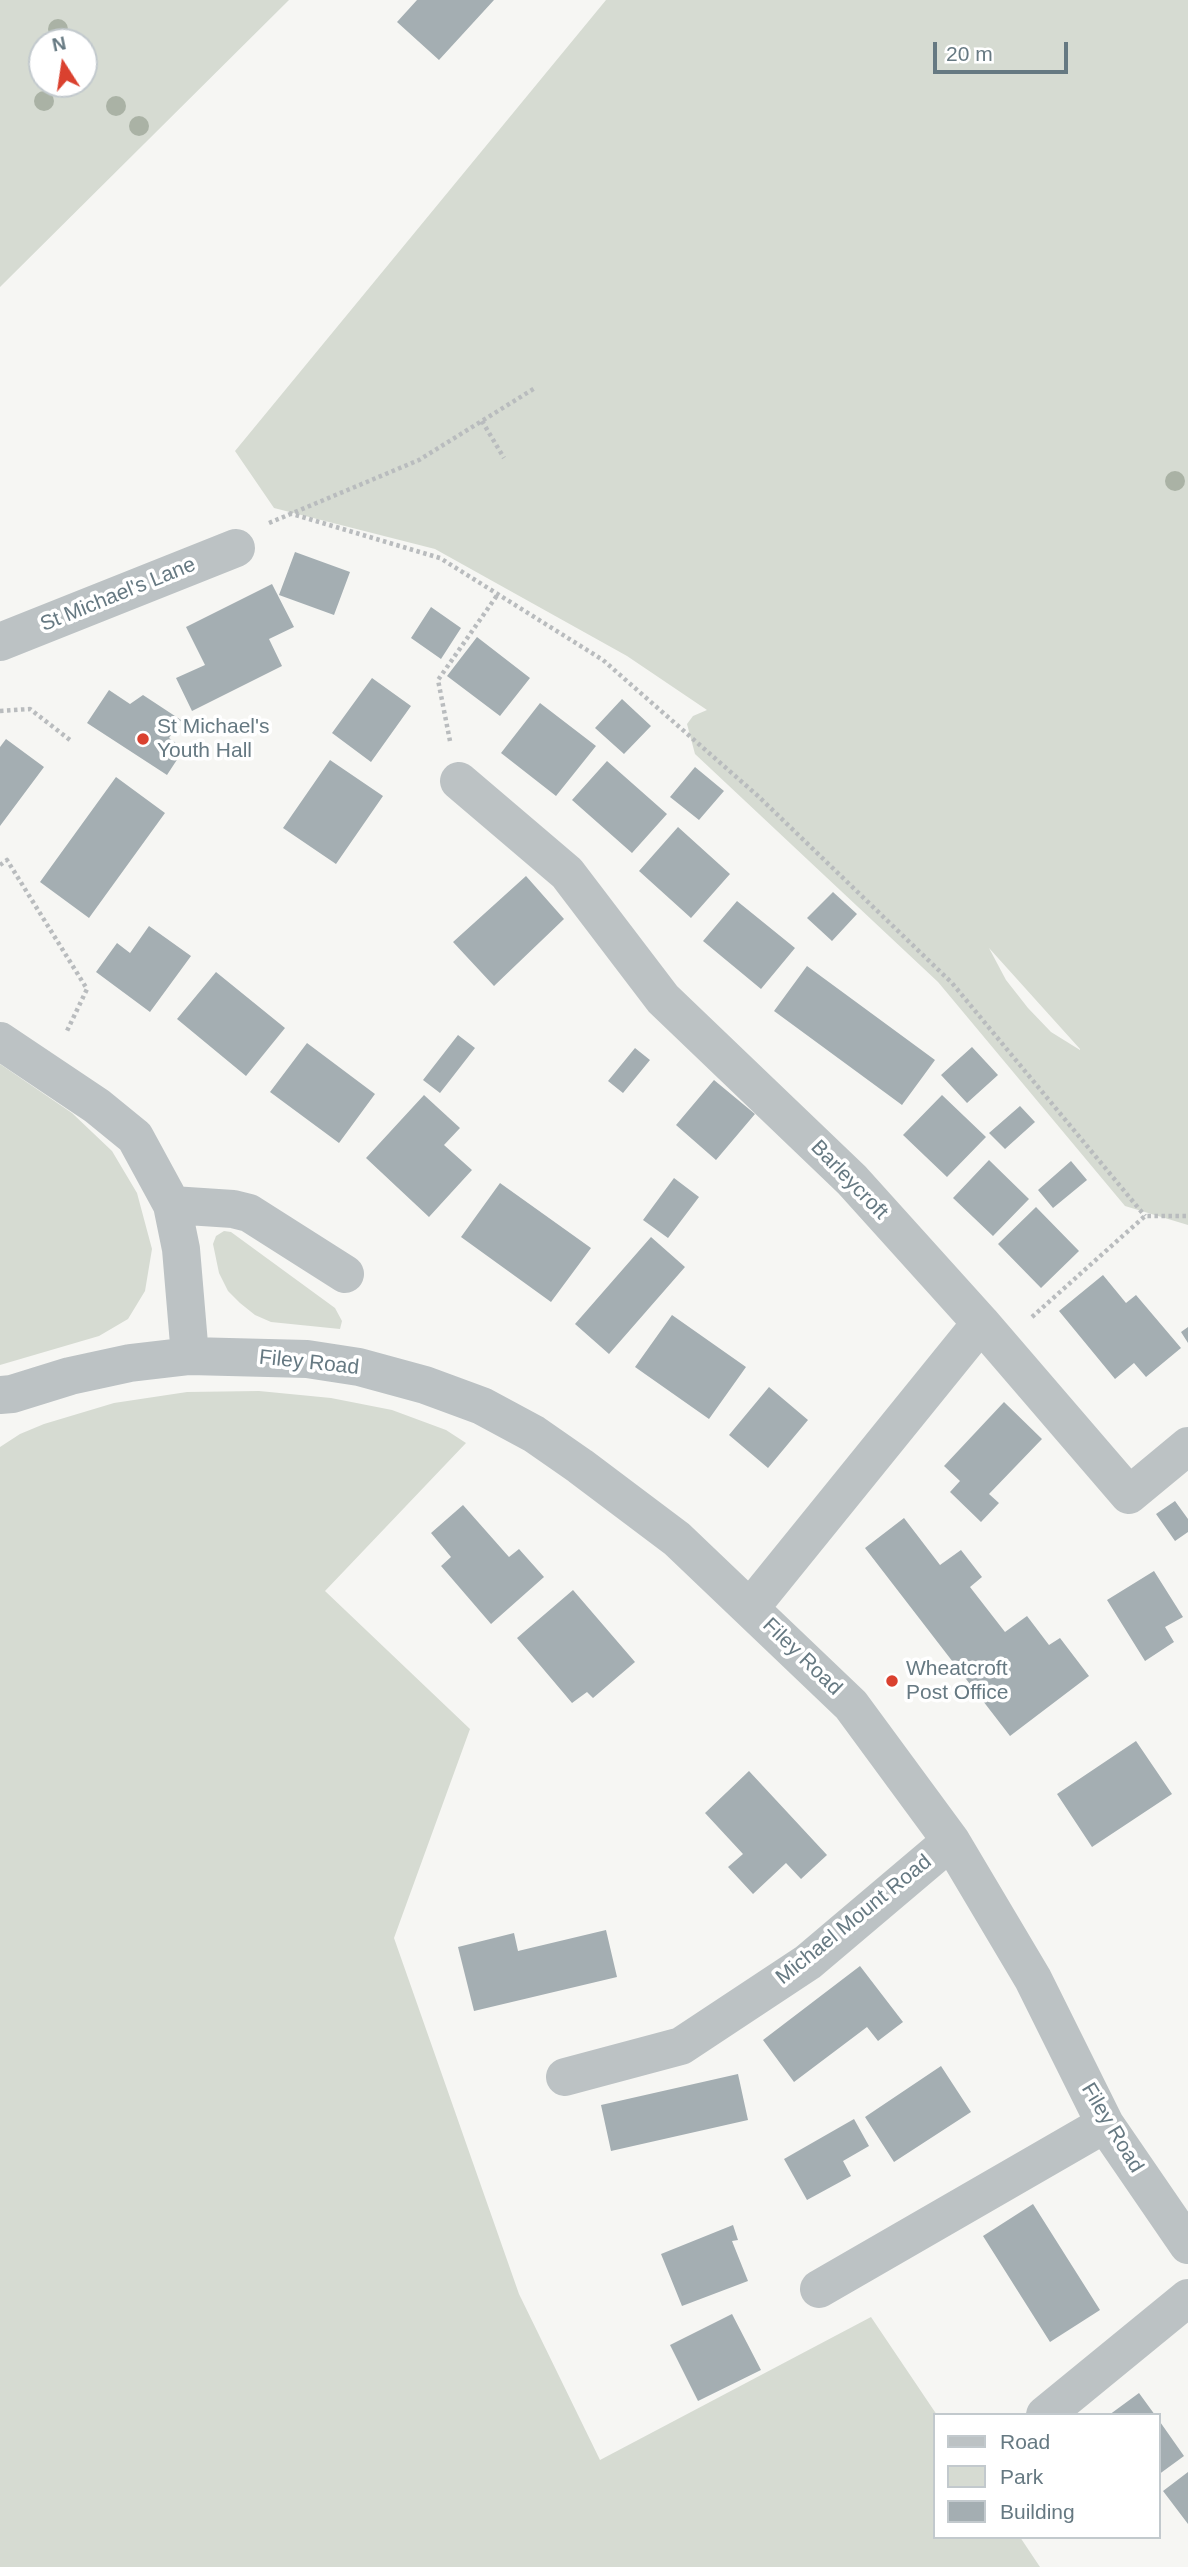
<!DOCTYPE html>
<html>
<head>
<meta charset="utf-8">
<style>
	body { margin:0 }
	#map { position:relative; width:1188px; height:2567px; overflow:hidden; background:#f6f6f3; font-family:Arial,sans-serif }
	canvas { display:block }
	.legend { position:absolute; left:933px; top:2413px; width:228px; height:126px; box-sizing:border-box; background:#fff; border:2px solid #c2c9cd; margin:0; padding:9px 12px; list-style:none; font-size:21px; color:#667982 }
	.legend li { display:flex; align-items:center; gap:14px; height:35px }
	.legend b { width:35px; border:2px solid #c2c9cd }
	.north { position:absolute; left:28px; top:28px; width:70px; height:70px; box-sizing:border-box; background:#fff; border:2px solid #c2c9cd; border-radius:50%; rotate:348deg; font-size:19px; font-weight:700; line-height:28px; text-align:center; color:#667982 }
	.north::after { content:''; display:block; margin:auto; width:24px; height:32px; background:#da412f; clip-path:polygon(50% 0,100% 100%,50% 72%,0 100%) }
	.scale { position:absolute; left:933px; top:42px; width:135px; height:32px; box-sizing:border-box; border:4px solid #667982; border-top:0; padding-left:9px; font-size:21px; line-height:24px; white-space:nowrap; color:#667982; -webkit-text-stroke:5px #fff; paint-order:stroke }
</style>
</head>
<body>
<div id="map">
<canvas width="1188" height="2567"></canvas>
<ul class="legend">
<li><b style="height:9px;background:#bcc2c4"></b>Road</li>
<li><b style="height:19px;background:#d6dbd2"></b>Park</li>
<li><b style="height:19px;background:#a4aeb2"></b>Building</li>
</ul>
<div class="north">N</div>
<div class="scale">20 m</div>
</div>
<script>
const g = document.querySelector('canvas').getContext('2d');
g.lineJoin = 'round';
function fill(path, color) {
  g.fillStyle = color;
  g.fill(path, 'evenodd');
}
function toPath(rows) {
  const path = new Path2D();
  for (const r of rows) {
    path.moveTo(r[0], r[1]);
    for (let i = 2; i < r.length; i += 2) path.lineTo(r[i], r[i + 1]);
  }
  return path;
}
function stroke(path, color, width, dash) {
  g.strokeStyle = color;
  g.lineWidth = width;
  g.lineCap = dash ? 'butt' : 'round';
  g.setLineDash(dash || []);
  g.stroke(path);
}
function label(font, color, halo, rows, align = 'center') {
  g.font = font + ' Arial,sans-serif';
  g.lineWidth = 7;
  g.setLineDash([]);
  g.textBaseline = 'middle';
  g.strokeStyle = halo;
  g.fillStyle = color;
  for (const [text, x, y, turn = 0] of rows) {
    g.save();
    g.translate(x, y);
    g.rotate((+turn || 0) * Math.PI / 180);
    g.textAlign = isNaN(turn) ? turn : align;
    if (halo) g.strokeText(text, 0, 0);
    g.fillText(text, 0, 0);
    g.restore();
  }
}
const green = toPath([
	[0,0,289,0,0,287],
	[42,42,84,42,84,84,42,84],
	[606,0,1188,0,1188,1225,1125,1206,938,982,695,754,687,724,693,716,707,710,627,656,435,549,274,508,235,451],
	[989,948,1080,1049,1080,1050,1051,1032,1028,1008,1006,980],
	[0,1064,72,1113,112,1151,137,1193,152,1249,145,1291,128,1319,99,1336,0,1365],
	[224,1231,231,1232,335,1308,342,1321,340,1329,271,1322,255,1315,240,1303,228,1291,219,1273,213,1244,216,1236],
	[259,1391,331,1398,392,1410,446,1430,466,1443,325,1591,470,1729,394,1938,519,2294,600,2460,871,2317,937,2415,934,2415,934,2537,1020,2537,1040,2567,0,2567,0,1447,20,1434,44,1424,114,1403,187,1392]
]);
const building = toPath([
	[417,0,494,0,439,60,397,22],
	[295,552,350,572,334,615,279,595],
	[272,584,294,627,269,639,282,666,192,711,176,678,205,665,186,627],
	[431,607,461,628,441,659,411,638],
	[477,637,530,678,500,716,447,676],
	[372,678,411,706,371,762,332,733],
	[109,690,130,704,143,695,181,720,169,738,184,749,167,775,87,723],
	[622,699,651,726,624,754,595,728],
	[540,703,596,746,556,796,501,753],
	[6,739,44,767,0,826,0,747],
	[330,760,383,796,336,864,283,828],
	[607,761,667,814,632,853,572,800],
	[695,767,724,791,699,820,670,797],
	[116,777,165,813,89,918,40,882],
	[678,827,730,874,691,918,639,871],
	[526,876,564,919,494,986,453,942],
	[833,892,857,914,832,941,807,918],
	[737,901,795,948,761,989,703,941],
	[149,926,191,956,150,1012,96,972,117,943,130,953],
	[807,966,935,1060,902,1105,774,1011],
	[216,972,285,1028,246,1076,177,1019],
	[458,1035,475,1048,440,1093,423,1080],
	[307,1043,375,1094,339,1143,270,1092],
	[972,1047,998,1075,967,1103,941,1075],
	[635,1048,650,1060,623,1093,608,1081],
	[714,1080,755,1114,716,1160,676,1125],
	[424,1095,460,1128,444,1145,472,1170,429,1217,366,1158],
	[942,1095,986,1137,947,1177,903,1135],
	[1020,1106,1035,1122,1005,1149,989,1133],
	[989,1160,1029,1199,993,1236,953,1198],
	[1071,1161,1087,1180,1053,1208,1038,1190],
	[674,1178,699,1197,668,1238,643,1220],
	[500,1183,591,1248,551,1302,461,1237],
	[1036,1207,1079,1251,1041,1288,998,1244],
	[651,1237,685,1267,609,1354,575,1324],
	[1103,1275,1126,1303,1136,1295,1181,1348,1146,1377,1134,1363,1115,1379,1059,1311],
	[672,1315,746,1367,709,1419,635,1367],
	[1188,1327,1188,1343,1181,1332],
	[769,1387,808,1420,768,1468,729,1435],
	[1004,1402,1042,1439,989,1494,999,1503,981,1522,950,1492,960,1481,944,1466],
	[1175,1501,1188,1519,1188,1532,1175,1541,1156,1514],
	[463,1505,509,1557,519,1549,544,1577,491,1624,441,1566,451,1557,431,1533],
	[904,1518,940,1565,961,1550,982,1577,970,1587,1005,1632,1027,1616,1049,1645,1060,1638,1089,1676,1010,1736,865,1548],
	[1154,1571,1183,1617,1165,1627,1174,1642,1145,1661,1107,1600],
	[573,1590,635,1662,593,1698,587,1692,572,1703,517,1638],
	[1136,1741,1172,1794,1092,1847,1057,1794],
	[749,1771,827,1855,801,1879,786,1863,753,1894,728,1867,743,1854,705,1813],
	[606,1930,617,1977,474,2011,458,1947,514,1933,518,1951],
	[860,1966,903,2022,878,2041,867,2027,794,2082,763,2040],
	[941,2066,971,2112,894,2162,865,2117],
	[738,2074,748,2120,611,2151,601,2105],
	[854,2119,869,2146,843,2161,851,2176,807,2200,784,2159],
	[1033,2204,1100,2310,1050,2342,983,2236],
	[733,2225,738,2240,732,2241,748,2281,682,2306,661,2254],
	[732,2314,761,2370,698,2401,670,2345],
	[1139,2393,1155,2415,1109,2415],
	[1158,2419,1184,2456,1158,2475],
	[1188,2472,1188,2524,1163,2491]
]);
const path = toPath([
	[482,421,504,458],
	[289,513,440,558,603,660,758,796,952,983,1145,1216],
	[269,523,419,460,535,388],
	[0,711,30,709,70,740],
	[450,741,438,680,498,594],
	[0,865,7,860,87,989,66,1033],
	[1032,1317,1145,1216,1188,1216]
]);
const minor = toPath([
	[0,642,236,548],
	[459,781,567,873,663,999,852,1180,981,1323,751,1607],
	[0,1041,97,1106,135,1137,172,1205,181,1249,190,1356],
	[172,1205,233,1209,249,1213,345,1274],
	[981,1323,1129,1495,1188,1446],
	[0,1395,12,1394,70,1376,130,1363,190,1356,307,1359,359,1367,425,1385,482,1406,534,1434,580,1466,677,1539,851,1705,951,1841,1033,1979,1105,2124,1188,2245],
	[565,2077,681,2046,808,1962,951,1841],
	[819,2289,1105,2124],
	[1045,2415,1188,2298]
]);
const trees = [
	[58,29],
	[44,101],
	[116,106],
	[139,126],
	[1175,481]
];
const markers = [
	[143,739,7,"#da412f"],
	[892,1681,7,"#da412f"]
];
const streetNames = [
	["St Michael's Lane",118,595,-22],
	["Barleycroft",849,1180,46],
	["Filey Road",309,1363,6],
	["Filey Road",802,1657,44],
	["Michael Mount Road",854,1920,-39],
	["Filey Road",1112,2128,59]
];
const poiNames = [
	["St Michael's",157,727],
	["Youth Hall",157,751],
	["Wheatcroft",906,1669],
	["Post Office",906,1693]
];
fill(green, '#d6dbd2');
fill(building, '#a4aeb2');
stroke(path, '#b9bcbe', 4.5, [3.5, 3.5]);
stroke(minor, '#bcc2c4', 38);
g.fillStyle = '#aab2a5';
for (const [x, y] of trees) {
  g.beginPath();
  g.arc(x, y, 10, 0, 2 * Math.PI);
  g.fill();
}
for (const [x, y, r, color] of markers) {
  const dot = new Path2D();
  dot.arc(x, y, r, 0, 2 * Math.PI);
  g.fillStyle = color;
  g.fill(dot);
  stroke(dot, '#fff', 2.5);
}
label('21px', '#667982', '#fff', streetNames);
label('21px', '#667982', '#fff', poiNames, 'left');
</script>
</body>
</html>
